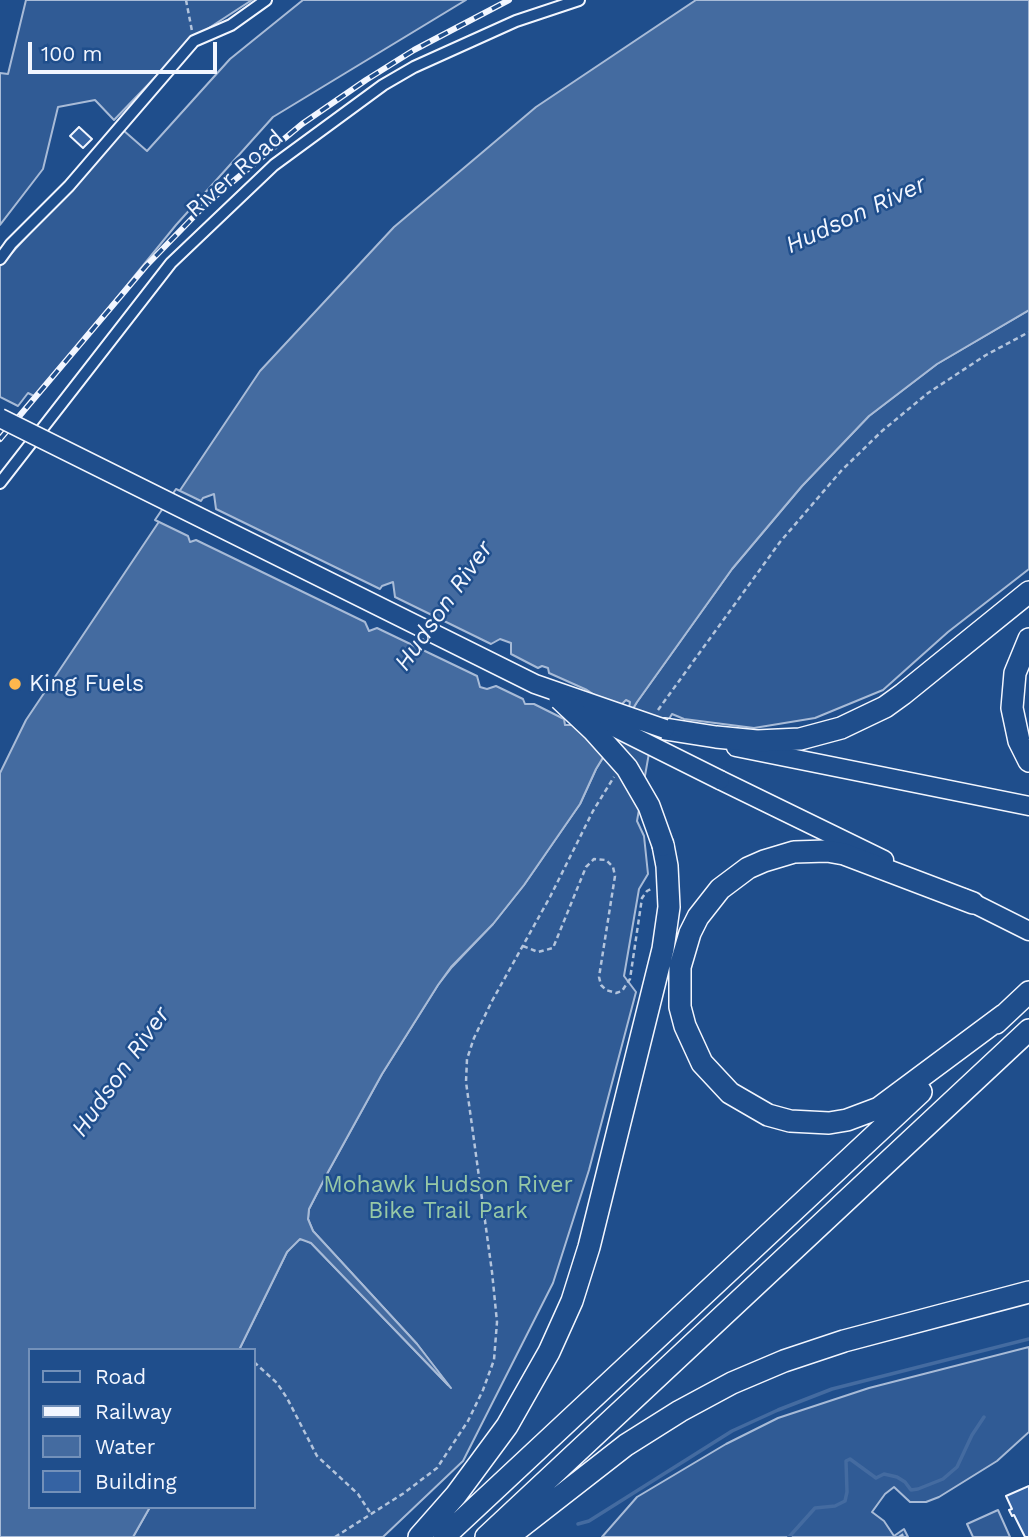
<!DOCTYPE html>
<html>
<head>
<meta charset="utf-8">
<style>
	body { margin:0 }
	#map { position:relative; width:1029px; height:1537px; overflow:hidden; background:#1f4e8c; font-family:"Work Sans",sans-serif }
	canvas { display:block }
	.legend { position:absolute; left:28px; top:1348px; width:228px; height:161px; box-sizing:border-box; background:#1f4e8c; border:2px solid #7391ba; margin:0; padding:9px 12px; list-style:none; font-size:21px; color:#f2f6ff }
	.legend li { display:flex; align-items:center; gap:14px; height:35px }
	.legend b { width:35px; border:2px solid #7391ba }
	.scale { position:absolute; left:28px; top:42px; width:189px; height:32px; box-sizing:border-box; border:4px solid #f2f6ff; border-top:0; padding-left:9px; font-size:21px; line-height:24px; white-space:nowrap; color:#f2f6ff; -webkit-text-stroke:5px #1f4e8c; paint-order:stroke }
</style>
</head>
<body>
<div id="map">
<canvas width="1029" height="1537"></canvas>
<ul class="legend">
<li><b style="height:9px;background:#1f4e8c"></b>Road</li>
<li><b style="height:9px;background:#f2f6ff"></b>Railway</li>
<li><b style="height:19px;background:#446ba0"></b>Water</li>
<li><b style="height:19px;background:#3563a3"></b>Building</li>
</ul>
<div class="scale">100 m</div>
</div>
<script>
const g = document.querySelector('canvas').getContext('2d');
g.lineJoin = 'round';
function fill(path, color) {
  g.fillStyle = color;
  g.fill(path, 'evenodd');
}
function toPath(rows) {
  const path = new Path2D();
  for (const r of rows) {
    path.moveTo(r[0], r[1]);
    for (let i = 2; i < r.length; i += 2) path.lineTo(r[i], r[i + 1]);
  }
  return path;
}
function stroke(path, color, width, dash) {
  g.strokeStyle = color;
  g.lineWidth = width;
  g.lineCap = dash ? 'butt' : 'round';
  g.setLineDash(dash || []);
  g.stroke(path);
}
function label(font, color, halo, rows, align = 'center') {
  g.font = font + ' "Work Sans",sans-serif';
  g.lineWidth = 5;
  g.setLineDash([]);
  g.textBaseline = 'middle';
  g.strokeStyle = halo;
  g.fillStyle = color;
  for (const [text, x, y, turn = 0] of rows) {
    g.save();
    g.translate(x, y);
    g.rotate((+turn || 0) * Math.PI / 180);
    g.textAlign = isNaN(turn) ? turn : align;
    if (halo) g.strokeText(text, 0, 0);
    g.fillText(text, 0, 0);
    g.restore();
  }
}
const built = toPath([
	[26,0,252,0,192,39,114,120,95,100,58,107,43,169,0,225,0,73,8,74,26,0],
	[303,0,466,0,273,117,176,225,36,397,28,393,18,406,0,397,0,266,123,130,147,151,230,59,303,0],
	[1029,310,1029,569,948,632,883,690,815,718,754,728,684,719,672,714,649,753,637,821,644,836,648,874,639,889,624,976,636,992,589,1170,553,1283,463,1461,383,1537,133,1537,150,1507,254,1507,254,1350,239,1350,287,1252,297,1240,303,1239,311,1243,448,1385,417,1344,313,1231,308,1219,309,1209,328,1172,382,1074,438,985,452,967,493,924,524,885,580,804,596,769,637,702,732,569,802,486,869,416,937,364,1029,310],
	[1029,1347,1029,1432,997,1461,939,1497,926,1502,910,1502,894,1487,885,1494,872,1512,884,1521,894,1536,904,1529,908,1537,602,1537,637,1497,726,1444,778,1418,869,1388,1029,1347],
	[998,1510,1010,1537,973,1537,967,1524,998,1510]
]);
const water = toPath([
	[696,0,1029,0,1029,310,937,364,869,416,802,486,732,569,637,702,596,769,580,804,524,885,493,924,451,967,438,985,382,1074,328,1172,309,1209,308,1219,313,1231,417,1344,451,1388,311,1243,300,1239,287,1252,239,1350,30,1350,30,1507,150,1507,133,1537,0,1537,0,773,26,720,260,371,394,227,536,107,696,0]
]);
const pier = toPath([
	[176,489,201,501,203,498,214,494,216,509,380,589,382,586,393,582,395,597,491,644,500,639,511,643,511,654,538,668,542,666,548,668,549,673,587,690,599,698,621,705,626,700,630,702,629,708,636,710,615,744,572,725,565,725,564,719,534,704,525,704,523,699,496,686,487,689,480,687,477,676,377,628,369,631,365,622,196,540,190,542,188,536,155,520,176,489]
]);
const stream = toPath([
	[578,1524,589,1521,732,1431,778,1410,832,1389,1029,1339],
	[789,1537,815,1508,835,1506,845,1501,847,1492,846,1461,850,1459,876,1478,884,1474,897,1477,905,1482,911,1490,918,1489,943,1479,957,1467,972,1435,984,1417]
]);
const building = toPath([
	[79,127,92,139,83,148,70,136,79,127],
	[1029,1486,1029,1537,1025,1537,1014,1515,1012,1516,1009,1510,1012,1509,1006,1496,1029,1486]
]);
const path = toPath([
	[186,0,192,31],
	[658,710,780,542,841,471,882,431,928,393,986,355,1029,332],
	[523,946,538,952,553,948,586,867,594,859,606,860,613,867,615,876,599,977,601,985,606,990,616,993,622,991,630,979,642,898,647,891,653,888],
	[254,1362,277,1383,287,1398,317,1456,358,1494,371,1514],
	[335,1537,404,1493,437,1468,468,1421,483,1390,494,1360,497,1322,492,1272,466,1082,467,1059,474,1038,492,1001,550,897,593,811,614,777],
	[899,1537,904,1534]
]);
const street = toPath([
	[0,259,11,244,69,186,194,41,231,25,266,0],
	[0,483,171,263,274,165,383,85,414,67,516,21,579,0]
]);
const primary = toPath([
	[736,747,1029,806],
	[720,780,884,860],
	[963,898,1029,931]
]);
const highway = toPath([
	[1029,639,1015,673,1012,708,1019,741,1029,761],
	[665,729,716,737,757,741,800,739,841,728,885,707,903,694,1029,592],
	[973,903,844,854,827,851,794,852,764,861,748,868,720,889,698,917,690,933,680,967,680,1007,685,1026,702,1063,730,1093,768,1115,790,1121,829,1123,847,1120,879,1108,1004,1015],
	[996,1023,1029,992],
	[419,1537,456,1495,507,1426,549,1352,572,1301,589,1247,663,949,669,907,667,866,663,845],
	[444,1537,921,1092],
	[486,1537,1029,1030],
	[508,1537,626,1445,680,1411,732,1383,784,1361,844,1341,1029,1292]
]);
const rail = toPath([
	[0,439,146,266,207,203,302,124,366,80,414,50,509,0]
]);
const primaryBridge = toPath([
	[0,418,535,684,665,729],
	[578,709,720,780]
]);
const highwayBridge = toPath([
	[560,699,593,730,627,768,649,806,663,845]
]);
const markers = [
	[15,684,7,"#ffb74d"]
];
const streetNames = [
	["River Road",235,174,-41]
];
const poiNames = [
	["King Fuels",29,684]
];
const parkNames = [
	["Mohawk Hudson River",448,1185],
	["Bike Trail Park",448,1211]
];
const waterNames = [
	["Hudson River",856,215,-25],
	["Hudson River",444,606,-55],
	["Hudson River",121,1072,-55]
];
fill(built, '#305b95');
stroke(built, '#a8bbd7', 2);
fill(water, '#446ba0');
stroke(water, '#a8bbd7', 2);
fill(pier, '#1f4e8c');
stroke(pier, '#a8bbd7', 2);
stroke(stream, '#446ba0', 3.5);
fill(building, '#3563a3');
stroke(building, '#f2f6ff', 2);
stroke(street, '#f2f6ff', 14);
stroke(primary, '#f2f6ff', 21);
stroke(highway, '#f2f6ff', 24);
stroke(path, '#b3c4dc', 2.5, [5, 3.5]);
stroke(street, '#1f4e8c', 10);
stroke(primary, '#1f4e8c', 18);
stroke(highway, '#1f4e8c', 21);
stroke(rail, '#f2f6ff', 6);
stroke(rail, '#1f4e8c', 3.5, [10]);
stroke(primaryBridge, '#f2f6ff', 21, []);
stroke(highwayBridge, '#f2f6ff', 24, []);
stroke(primaryBridge, '#1f4e8c', 18);
stroke(highwayBridge, '#1f4e8c', 21);
for (const [x, y, r, color] of markers) {
  const dot = new Path2D();
  dot.arc(x, y, r, 0, 2 * Math.PI);
  g.fillStyle = color;
  g.fill(dot);
  stroke(dot, '#1f4e8c', 2.5);
}
label('23px', '#f2f6ff', '#1f4e8c', streetNames);
label('23px', '#f2f6ff', '#1f4e8c', poiNames, 'left');
label('23px', '#97c8a6', '#1f4e8c', parkNames);
label('italic 24px', '#f2f6ff', '#1f4e8c', waterNames);
</script>
</body>
</html>
